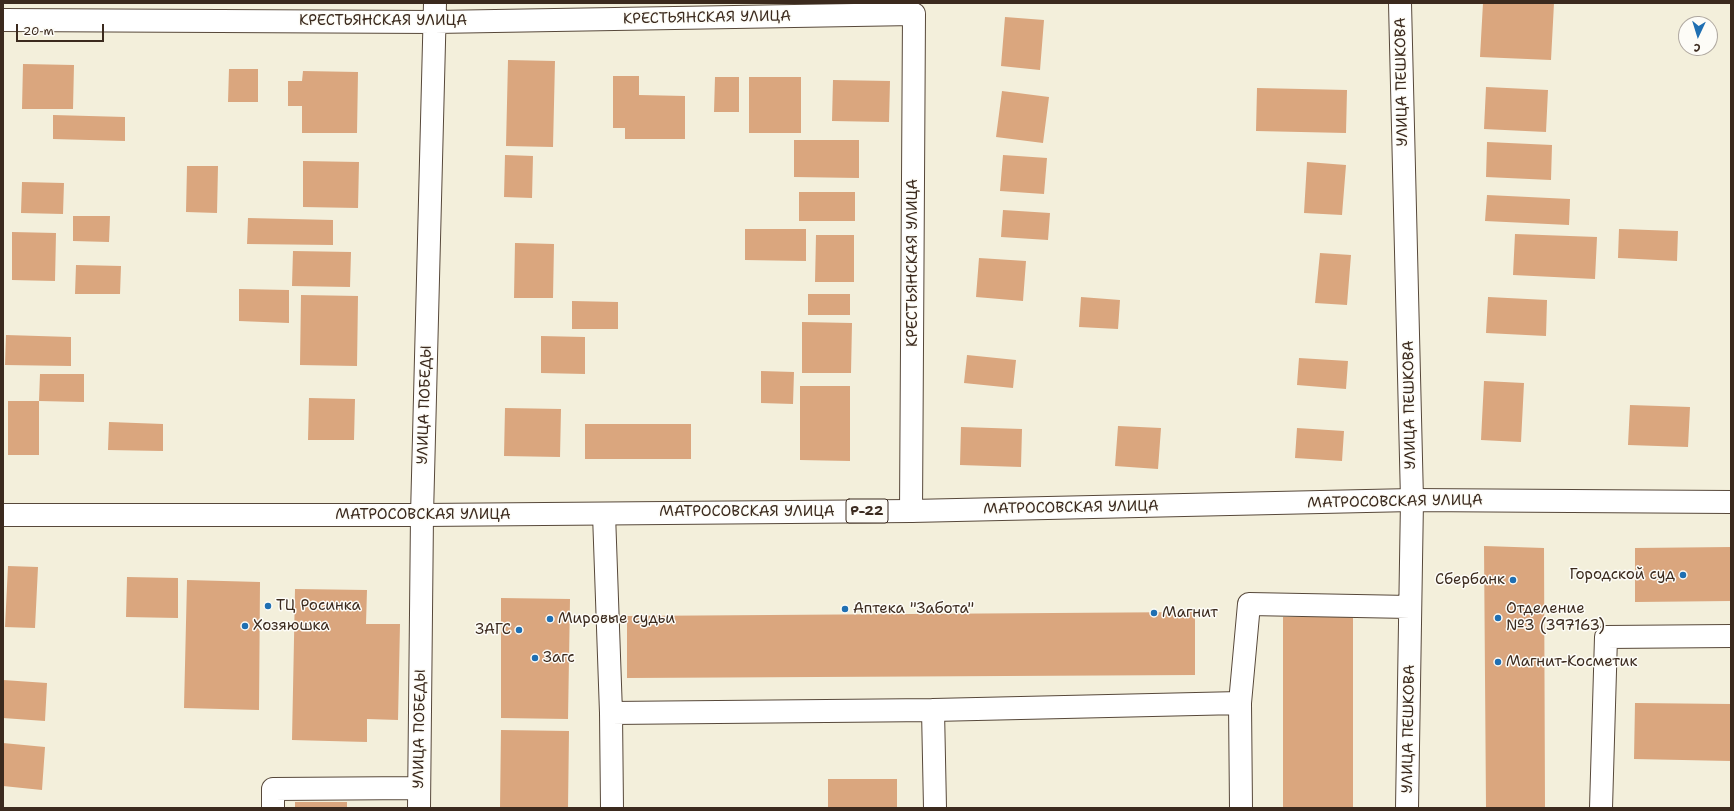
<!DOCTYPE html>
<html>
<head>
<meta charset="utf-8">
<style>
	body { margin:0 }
	#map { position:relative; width:1734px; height:811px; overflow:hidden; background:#f3efdb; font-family:"Shantell Sans",sans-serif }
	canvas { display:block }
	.frame { position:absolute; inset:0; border:4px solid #3b2a1e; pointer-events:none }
	.north { position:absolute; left:1678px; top:16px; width:40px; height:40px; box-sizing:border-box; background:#fdfcf7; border:1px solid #afa8a0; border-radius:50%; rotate:184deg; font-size:11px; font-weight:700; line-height:16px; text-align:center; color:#3b2a1e }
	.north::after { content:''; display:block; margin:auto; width:14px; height:18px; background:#1f6fb2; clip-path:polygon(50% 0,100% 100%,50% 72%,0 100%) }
	.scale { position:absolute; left:16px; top:24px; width:88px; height:18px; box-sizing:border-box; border:2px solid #3b2a1e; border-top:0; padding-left:5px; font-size:12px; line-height:14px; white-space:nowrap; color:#3b2a1e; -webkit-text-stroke:3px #fdfcf7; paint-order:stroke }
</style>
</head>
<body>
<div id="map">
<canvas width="1734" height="811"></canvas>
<div class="frame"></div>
<div class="north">С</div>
<div class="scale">20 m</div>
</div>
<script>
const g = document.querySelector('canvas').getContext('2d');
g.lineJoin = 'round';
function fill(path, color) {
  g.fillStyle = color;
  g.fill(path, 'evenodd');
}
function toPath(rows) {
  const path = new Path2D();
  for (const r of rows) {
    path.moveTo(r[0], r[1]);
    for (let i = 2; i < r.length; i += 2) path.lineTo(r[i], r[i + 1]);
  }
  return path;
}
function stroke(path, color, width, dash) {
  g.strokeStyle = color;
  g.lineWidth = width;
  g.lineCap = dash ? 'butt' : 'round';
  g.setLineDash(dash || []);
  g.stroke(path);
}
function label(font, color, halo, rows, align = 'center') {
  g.font = font + ' "Shantell Sans",sans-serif';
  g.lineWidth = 3;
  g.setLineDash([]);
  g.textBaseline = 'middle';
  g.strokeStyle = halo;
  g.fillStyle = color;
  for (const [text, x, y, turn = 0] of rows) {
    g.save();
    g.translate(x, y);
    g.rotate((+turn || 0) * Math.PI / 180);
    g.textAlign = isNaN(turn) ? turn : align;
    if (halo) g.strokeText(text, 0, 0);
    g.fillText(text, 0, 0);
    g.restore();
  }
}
const building = toPath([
	[1483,3,1554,3,1551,60,1480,57],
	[1005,17,1044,20,1040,70,1001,66],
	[508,60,555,61,553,147,506,146],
	[23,64,74,65,73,109,22,109],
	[229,69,258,69,258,102,228,102],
	[303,71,358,72,357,133,302,133,302,106,288,106,288,81,302,81],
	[613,76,639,76,639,95,685,96,685,139,625,139,625,128,613,128],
	[715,77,739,77,739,112,714,112],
	[749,77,801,77,801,133,749,133],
	[833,80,890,81,889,122,832,121],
	[1486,87,1548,90,1546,132,1484,129],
	[1257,88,1347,90,1346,133,1256,131],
	[1002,91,1049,97,1043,143,996,137],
	[53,115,125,117,125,141,53,139],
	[794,140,859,140,859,178,794,177],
	[1487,142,1552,145,1551,180,1486,177],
	[505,155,533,156,532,198,504,197],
	[1003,155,1047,158,1044,194,1000,191],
	[303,161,359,162,358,208,303,207],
	[1307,162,1346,165,1342,215,1304,213],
	[187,166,218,166,217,213,186,212],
	[22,182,64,183,63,214,21,213],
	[799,192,855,192,855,221,799,221],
	[1487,195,1570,199,1569,225,1485,221],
	[1003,210,1050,213,1048,240,1001,237],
	[73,216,110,216,109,242,73,241],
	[248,218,333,220,333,245,247,244],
	[745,229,806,229,806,261,745,260],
	[1619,229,1678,231,1677,261,1618,258],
	[12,232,56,233,55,281,12,280],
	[1515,234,1597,237,1595,279,1513,275],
	[816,235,854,235,854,282,815,282],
	[515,243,554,244,553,298,514,298],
	[293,251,351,252,350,287,292,286],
	[1320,253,1351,255,1347,305,1315,303],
	[979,258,1026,261,1023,301,976,297],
	[76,265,121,266,120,294,75,294],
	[239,289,289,290,289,323,239,321],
	[808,294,850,294,850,315,808,315],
	[301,295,358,296,357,366,300,365],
	[1081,297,1120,300,1118,329,1079,327],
	[1488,297,1547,300,1546,336,1486,333],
	[572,301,618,302,618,329,572,329],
	[802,322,852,323,851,373,802,373],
	[6,335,71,337,71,366,5,365],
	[541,336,585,337,585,374,541,373],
	[967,355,1016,360,1013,388,964,383],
	[1299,358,1348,361,1346,389,1297,385],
	[761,371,794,372,793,404,761,403],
	[40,374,84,374,84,402,39,401],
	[1484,381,1524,383,1521,442,1481,440],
	[800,386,850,386,850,461,800,460],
	[309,398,355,399,354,440,308,440],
	[8,401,39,401,39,455,8,455],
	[1630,405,1690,407,1688,447,1628,445],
	[505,408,561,409,560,457,504,456],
	[109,422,163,424,163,451,108,450],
	[585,424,691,424,691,459,585,459],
	[1118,426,1161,428,1158,469,1115,466],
	[961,427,1022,429,1021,467,960,465],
	[1297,428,1344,431,1342,461,1295,458],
	[1484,546,1544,548,1545,808,1486,808],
	[1731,547,1731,601,1635,602,1635,548],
	[8,566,38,567,35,628,5,627],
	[127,577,178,578,178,618,126,617],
	[187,580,260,582,259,710,184,708],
	[295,589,367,590,366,624,400,624,398,720,367,719,367,742,292,740],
	[501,598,570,599,568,719,501,718],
	[1195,612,1195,675,627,678,627,616],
	[1283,617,1353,617,1353,808,1283,808],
	[3,680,47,683,45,721,3,718],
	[1635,703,1731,704,1731,761,1634,759],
	[501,730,569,731,568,808,500,808],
	[3,743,45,747,42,790,3,786],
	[828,779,897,779,897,808,828,808],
	[295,802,347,802,347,808,295,808]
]);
const minor = toPath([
	[1400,3,1412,500,1407,808],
	[3,20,435,22,914,14,911,511],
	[604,514,611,713],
	[1240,703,1249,604,1410,607],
	[933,710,935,808],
	[273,808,273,789,419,788],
	[419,808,422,515,435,3],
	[612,808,611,713,933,710,1240,703,1241,808],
	[1601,808,1606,637,1731,636]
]);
const highway = toPath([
	[3,515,422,515,911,511,1412,500,1731,502]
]);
const markers = [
	[1683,575,4,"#1f6fb2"],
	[1513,580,4,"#1f6fb2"],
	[268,606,4,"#1f6fb2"],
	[845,609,4,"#1f6fb2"],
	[1154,613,4,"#1f6fb2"],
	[1498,618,4,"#1f6fb2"],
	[550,619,4,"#1f6fb2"],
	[245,626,4,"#1f6fb2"],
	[519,630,4,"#1f6fb2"],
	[535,658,4,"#1f6fb2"],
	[1498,662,4,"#1f6fb2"]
];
const shields = [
	[867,511,42]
];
const shieldNames = [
	["Р-22",867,511]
];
const streetNames = [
	["КРЕСТЬЯНСКАЯ УЛИЦА",707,18,-1],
	["КРЕСТЬЯНСКАЯ УЛИЦА",383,21],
	["УЛИЦА ПЕШКОВА",1402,82,-91],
	["КРЕСТЬЯНСКАЯ УЛИЦА",913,263,-90],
	["УЛИЦА ПОБЕДЫ",425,405,-88],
	["УЛИЦА ПЕШКОВА",1410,405,-91],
	["МАТРОСОВСКАЯ УЛИЦА",1395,502,-1],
	["МАТРОСОВСКАЯ УЛИЦА",1071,508,-1],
	["МАТРОСОВСКАЯ УЛИЦА",747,512],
	["МАТРОСОВСКАЯ УЛИЦА",423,515],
	["УЛИЦА ПОБЕДЫ",420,729,-89],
	["УЛИЦА ПЕШКОВА",1409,729,-89]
];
const poiNames = [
	["Городской суд",1675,575,"right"],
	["Сбербанк",1505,580,"right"],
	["ТЦ Росинка",276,606],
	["Аптека \"Забота\"",853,609],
	["Отделение",1506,609],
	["№3 (397163)",1506,626],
	["Магнит",1162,613],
	["Мировые судьи",558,619],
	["Хозяюшка",253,626],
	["ЗАГС",511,630,"right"],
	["Загс",543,658],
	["Магнит-Косметик",1506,662]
];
fill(building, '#daa67e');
stroke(minor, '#57483a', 24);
stroke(highway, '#57483a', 24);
stroke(minor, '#fff', 22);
stroke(highway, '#fff', 22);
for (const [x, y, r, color] of markers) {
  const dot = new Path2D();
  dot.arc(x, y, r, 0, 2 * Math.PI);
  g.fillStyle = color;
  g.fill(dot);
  stroke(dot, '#fdfcf7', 1.5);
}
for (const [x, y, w] of shields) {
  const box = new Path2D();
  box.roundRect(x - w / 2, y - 12, w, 24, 3);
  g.fillStyle = '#fdfcf7';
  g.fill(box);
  stroke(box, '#3b2a1e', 1);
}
label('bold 14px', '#3b2a1e', null, shieldNames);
label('15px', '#3b2a1e', '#fdfcf7', streetNames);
label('15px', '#3b2a1e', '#fdfcf7', poiNames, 'left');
</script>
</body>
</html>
